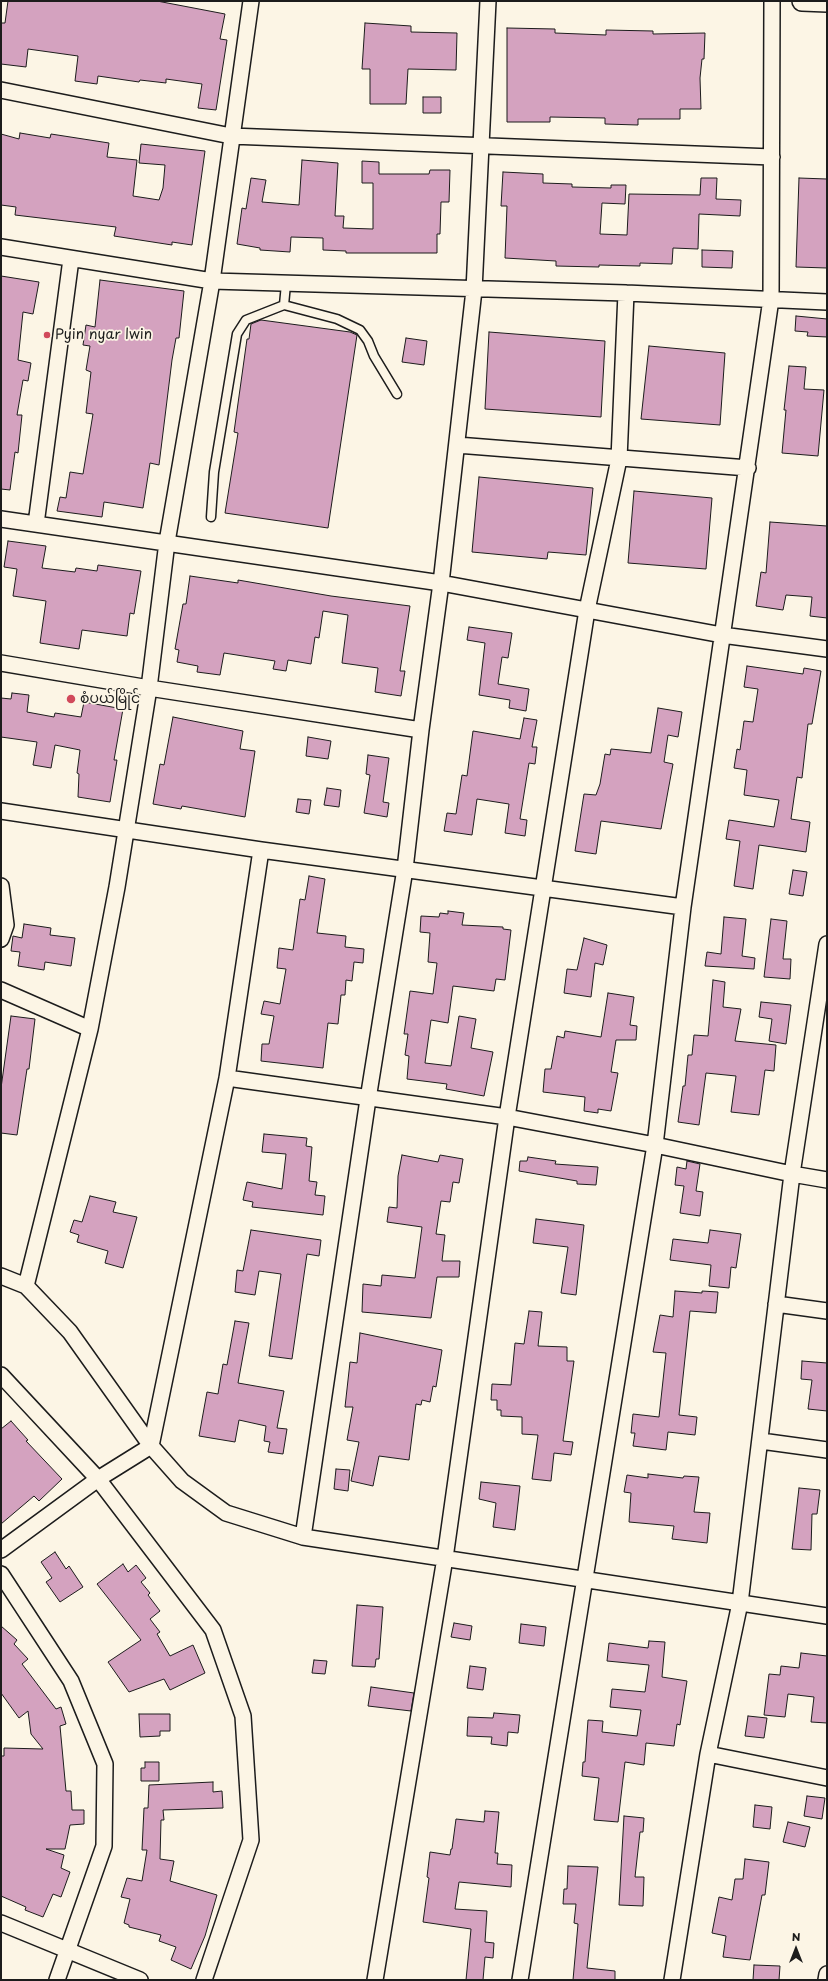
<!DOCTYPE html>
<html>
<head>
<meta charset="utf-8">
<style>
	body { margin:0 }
	#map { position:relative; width:828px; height:1981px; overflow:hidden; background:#fcf5e5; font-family:"Playpen Sans",sans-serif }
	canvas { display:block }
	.frame { position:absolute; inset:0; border:2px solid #1c1c1c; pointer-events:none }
	.north { position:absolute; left:776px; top:1929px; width:40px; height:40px; -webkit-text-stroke:3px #fcf5e5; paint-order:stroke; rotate:0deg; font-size:11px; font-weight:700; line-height:16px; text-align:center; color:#1c1c1c }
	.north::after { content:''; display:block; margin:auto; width:14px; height:18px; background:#1c1c1c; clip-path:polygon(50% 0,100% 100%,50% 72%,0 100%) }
</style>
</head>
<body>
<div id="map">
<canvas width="828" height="1981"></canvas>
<div class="frame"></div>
<div class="north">N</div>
</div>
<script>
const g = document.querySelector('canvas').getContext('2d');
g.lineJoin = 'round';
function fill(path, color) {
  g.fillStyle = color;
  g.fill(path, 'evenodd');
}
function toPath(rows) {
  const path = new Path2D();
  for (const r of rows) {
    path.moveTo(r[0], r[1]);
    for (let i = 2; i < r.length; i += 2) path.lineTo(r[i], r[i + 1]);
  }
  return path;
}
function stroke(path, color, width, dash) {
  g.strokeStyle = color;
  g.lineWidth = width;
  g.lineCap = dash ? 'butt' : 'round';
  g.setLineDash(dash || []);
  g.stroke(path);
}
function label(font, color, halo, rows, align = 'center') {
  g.font = font + ' "Playpen Sans","Noto Sans Myanmar",sans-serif';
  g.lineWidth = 3.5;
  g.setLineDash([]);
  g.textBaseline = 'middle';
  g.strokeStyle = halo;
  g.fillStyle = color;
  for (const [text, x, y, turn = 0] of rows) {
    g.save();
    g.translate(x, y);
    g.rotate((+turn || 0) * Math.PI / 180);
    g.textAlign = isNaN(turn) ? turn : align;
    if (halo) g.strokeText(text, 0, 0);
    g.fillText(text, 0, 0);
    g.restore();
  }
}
const building = toPath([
	[8,1,157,1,225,14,220,39,227,40,216,110,198,108,202,84,166,79,166,83,140,80,139,82,98,76,97,84,75,81,78,56,28,49,26,67,1,64,1,23,5,23,8,1],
	[365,23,411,26,411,32,457,33,456,70,408,69,406,104,370,104,370,69,362,69,365,23],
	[507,28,555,29,555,33,606,35,606,30,653,31,653,34,705,33,704,59,702,59,700,78,701,109,680,109,680,119,638,119,638,125,605,124,605,118,550,117,550,122,507,122,507,28],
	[423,97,441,97,441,113,423,113,423,97],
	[20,133,50,138,51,134,109,143,107,157,137,160,133,196,159,200,163,188,165,165,139,163,141,144,205,151,192,245,172,242,172,245,114,236,116,227,15,215,16,207,1,205,1,134,19,139,20,133],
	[302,160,338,163,335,216,344,216,343,228,373,229,373,183,362,183,362,161,379,162,379,174,429,174,430,170,450,170,449,202,441,202,440,234,437,234,437,253,346,253,346,251,323,250,323,238,291,237,290,252,260,250,260,248,237,244,242,208,246,209,251,178,266,180,262,202,299,205,302,160],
	[503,172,543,174,543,183,572,184,572,187,611,188,611,185,626,185,625,204,602,203,600,234,627,235,629,194,700,195,701,178,717,178,716,199,741,200,740,216,699,214,698,249,673,248,672,264,640,263,640,266,599,265,599,267,556,266,556,261,505,258,507,206,501,206,503,172],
	[799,178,827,179,827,268,796,267,799,178],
	[702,250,733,251,732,268,702,267,702,250],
	[1,276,39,282,33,314,23,312,18,360,31,363,28,381,23,380,17,415,22,415,18,453,15,452,10,490,1,489,1,276],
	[100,280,184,291,179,338,176,338,172,360,159,465,150,463,143,508,104,502,102,517,57,511,60,497,66,498,70,472,83,474,93,414,86,413,91,372,86,370,90,346,83,345,86,325,95,327,100,280],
	[796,316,827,319,827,337,807,336,808,332,795,331,796,316],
	[261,320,350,332,357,335,328,528,225,513,238,433,234,432,247,339,249,339,251,324,261,320],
	[489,332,605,341,601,417,485,409,489,332],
	[406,338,427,341,424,365,402,362,406,338],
	[649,346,725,353,720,425,641,419,649,346],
	[789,366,806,367,804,389,824,390,818,456,782,453,786,410,784,410,789,366],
	[479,477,593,488,586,555,548,552,547,559,472,552,479,477],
	[634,491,712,498,706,569,628,563,634,491],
	[770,522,827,526,827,618,810,616,812,597,786,595,783,610,756,606,761,572,766,573,770,522],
	[8,541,46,546,42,568,75,572,76,568,97,571,98,565,141,571,134,614,130,613,127,636,82,630,79,649,40,643,46,601,13,596,17,569,4,567,8,541],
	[190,576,238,583,238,580,331,596,410,606,400,671,405,671,401,696,375,692,378,668,342,663,348,615,323,611,319,638,315,637,311,664,288,660,286,671,273,669,275,661,224,653,220,675,197,672,198,666,177,662,179,650,175,649,183,604,186,604,190,576],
	[469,627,512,633,508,658,502,657,498,684,529,689,526,711,509,708,510,700,479,695,485,643,467,640,469,627],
	[747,666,803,674,804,668,821,671,812,724,808,724,802,778,797,777,791,819,810,822,806,852,759,845,753,889,734,886,740,841,726,839,729,820,774,827,779,800,744,795,747,770,734,768,737,749,740,750,744,721,753,722,758,689,744,687,747,666],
	[12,693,29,695,27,712,54,717,55,713,81,717,84,702,123,709,114,760,117,760,110,802,78,797,79,774,77,773,80,750,55,745,51,768,33,765,37,742,1,737,1,698,11,699,12,693],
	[658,708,682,712,678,737,668,735,664,762,673,764,661,829,601,821,596,854,575,851,584,794,596,795,600,784,605,754,610,755,611,749,651,753,658,708],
	[173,717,243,731,240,749,255,751,245,817,182,806,181,809,153,804,160,764,164,765,173,717],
	[524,718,537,720,532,747,537,747,535,764,529,763,520,819,527,820,525,836,505,833,509,804,477,799,472,835,444,831,447,813,456,814,462,775,467,776,473,731,520,739,524,718],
	[308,737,331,741,328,759,306,756,308,737],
	[368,755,389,758,383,802,389,803,387,817,364,813,370,775,366,774,368,755],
	[327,788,341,790,339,807,324,805,327,788],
	[298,799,311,800,309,814,296,812,298,799],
	[793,870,807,872,803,896,789,894,793,870],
	[309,876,325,879,317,933,346,936,345,947,364,949,363,963,354,962,352,981,346,980,345,995,341,995,338,1024,328,1023,323,1068,261,1061,262,1044,269,1044,274,1016,261,1014,264,1001,280,1004,286,969,277,968,279,948,293,950,300,899,305,900,309,876],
	[448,911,464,913,462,925,503,927,503,929,511,930,505,980,496,979,494,991,453,986,448,1023,431,1020,425,1063,451,1066,459,1016,476,1019,471,1048,493,1052,484,1096,446,1089,447,1084,407,1079,409,1056,405,1055,408,1034,404,1034,410,991,433,994,437,963,428,962,430,933,420,932,421,916,439,917,440,913,448,914,448,911],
	[724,917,746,919,742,956,755,958,754,969,705,966,707,952,721,954,724,917],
	[771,919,787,921,783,959,791,959,790,979,764,977,771,919],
	[24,924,51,928,50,935,75,938,71,966,45,962,44,970,18,966,20,952,11,951,13,936,22,938,24,924],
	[584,938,607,945,603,965,595,963,591,997,564,993,567,969,577,970,584,938],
	[713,980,725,982,723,1007,741,1009,735,1041,776,1045,774,1071,765,1070,759,1115,731,1112,736,1076,706,1073,699,1125,678,1122,683,1086,685,1086,688,1055,692,1055,694,1035,708,1036,713,980],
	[608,993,634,997,630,1025,637,1026,636,1040,616,1040,611,1072,618,1073,611,1111,598,1109,598,1113,584,1111,585,1097,543,1092,545,1069,551,1069,557,1036,564,1038,565,1031,601,1037,608,993],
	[761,1002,791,1005,786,1044,769,1041,772,1019,759,1017,761,1002],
	[11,1016,35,1019,29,1069,27,1069,17,1135,1,1133,1,1088,11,1016],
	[264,1134,307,1138,306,1146,312,1147,309,1181,317,1182,315,1195,325,1196,323,1215,252,1207,253,1202,243,1200,247,1182,282,1189,286,1154,262,1152,264,1134],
	[402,1155,438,1162,440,1155,463,1159,459,1183,453,1182,450,1202,441,1201,436,1234,445,1235,442,1261,460,1261,459,1277,437,1277,431,1318,362,1312,363,1284,381,1286,382,1275,415,1278,422,1227,387,1222,389,1207,397,1208,398,1176,402,1155],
	[528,1157,556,1161,555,1164,598,1167,596,1185,577,1184,577,1181,519,1171,520,1161,527,1161,528,1157],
	[687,1161,700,1164,696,1191,703,1192,700,1216,680,1213,684,1186,675,1185,677,1167,686,1169,687,1161],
	[90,1196,116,1202,113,1212,137,1217,123,1268,105,1263,108,1251,77,1242,79,1235,70,1232,74,1220,82,1222,90,1196],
	[536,1219,584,1225,576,1295,561,1293,568,1247,533,1243,536,1219],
	[251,1230,321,1240,319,1256,307,1254,292,1359,269,1356,281,1274,259,1271,255,1295,235,1292,237,1270,243,1271,251,1230],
	[710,1230,741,1234,736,1268,731,1267,729,1288,709,1286,711,1265,670,1260,673,1239,708,1243,710,1230],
	[675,1291,702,1293,702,1291,718,1292,716,1313,690,1311,679,1415,697,1417,695,1435,668,1432,666,1450,633,1446,635,1433,631,1433,633,1414,659,1417,666,1353,653,1352,660,1315,673,1317,675,1291],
	[529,1311,542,1312,538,1346,567,1347,567,1361,574,1361,563,1441,573,1442,571,1455,554,1453,551,1481,532,1479,538,1435,522,1434,522,1417,501,1416,501,1410,497,1410,497,1400,491,1400,492,1384,511,1385,515,1343,524,1344,529,1311],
	[235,1321,249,1323,238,1383,284,1391,277,1428,287,1429,283,1454,268,1452,270,1442,264,1441,266,1426,239,1420,235,1442,199,1436,207,1392,218,1394,223,1364,227,1365,235,1321],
	[360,1333,442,1350,436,1387,433,1386,430,1402,422,1400,421,1405,416,1404,409,1460,379,1456,373,1486,351,1481,359,1442,347,1440,353,1407,345,1407,350,1362,357,1363,360,1333],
	[802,1361,827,1363,827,1411,808,1409,812,1380,801,1379,802,1361],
	[11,1421,28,1440,26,1441,62,1479,39,1501,34,1496,1,1524,1,1429,11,1421],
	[336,1469,350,1470,348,1491,334,1489,336,1469],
	[648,1474,683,1478,684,1476,699,1477,694,1512,710,1513,707,1543,672,1539,674,1526,629,1522,631,1493,624,1492,627,1475,648,1478,648,1474],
	[481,1482,520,1486,515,1530,493,1527,496,1503,479,1499,481,1482],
	[799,1488,820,1490,817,1514,812,1514,811,1550,792,1549,799,1488],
	[55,1552,66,1569,69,1566,83,1587,60,1602,46,1582,52,1578,41,1562,55,1552],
	[123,1564,128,1572,136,1565,146,1578,141,1582,150,1593,148,1595,160,1611,150,1619,160,1632,157,1634,170,1656,193,1645,205,1673,170,1690,164,1679,129,1692,108,1662,141,1640,97,1584,123,1564],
	[357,1605,383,1607,379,1659,376,1659,375,1667,352,1666,357,1605],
	[454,1623,472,1626,470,1640,451,1637,454,1623],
	[521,1624,546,1627,544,1646,519,1643,521,1624],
	[1,1626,17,1640,14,1644,28,1659,22,1664,56,1709,61,1707,66,1724,60,1726,66,1791,71,1791,72,1810,84,1810,84,1824,70,1825,65,1849,46,1849,64,1855,61,1868,70,1872,61,1897,53,1894,43,1917,25,1910,26,1907,1,1896,1,1756,4,1756,4,1748,43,1749,31,1734,28,1711,19,1718,1,1693,1,1626],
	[649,1641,665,1642,662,1677,687,1681,680,1725,677,1724,674,1746,646,1743,644,1765,625,1762,618,1822,594,1820,599,1778,582,1776,583,1762,585,1762,588,1720,603,1721,602,1732,637,1736,641,1710,610,1707,612,1689,645,1692,649,1665,607,1661,609,1643,648,1648,649,1641],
	[801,1653,827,1656,827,1723,811,1722,814,1697,788,1694,785,1717,764,1715,769,1674,780,1675,781,1666,799,1668,801,1653],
	[314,1660,327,1661,325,1674,312,1673,314,1660],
	[470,1666,486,1668,483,1690,467,1688,470,1666],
	[371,1687,414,1693,411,1711,368,1706,371,1687],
	[494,1713,520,1715,518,1733,508,1732,507,1746,491,1744,492,1737,467,1736,468,1717,493,1718,494,1713],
	[139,1714,170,1714,170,1731,160,1731,160,1736,140,1737,139,1714],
	[748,1716,767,1718,764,1738,745,1736,748,1716],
	[145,1762,159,1762,159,1781,141,1781,141,1768,145,1768,145,1762],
	[213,1782,213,1792,222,1791,223,1808,163,1810,164,1820,161,1820,160,1859,174,1861,170,1881,217,1895,205,1936,191,1969,171,1960,176,1947,159,1941,161,1935,129,1927,129,1925,124,1923,130,1899,121,1897,127,1878,142,1881,147,1850,142,1850,144,1808,148,1808,149,1785,213,1782],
	[807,1796,825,1798,822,1819,804,1816,807,1796],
	[755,1805,772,1807,770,1829,753,1827,755,1805],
	[485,1811,499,1812,495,1853,498,1853,497,1864,512,1865,511,1887,459,1882,455,1909,487,1911,485,1942,494,1943,493,1958,485,1957,483,1980,466,1980,471,1929,423,1922,429,1878,427,1877,430,1852,450,1855,451,1849,452,1849,456,1819,484,1822,485,1811],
	[624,1816,644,1818,643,1832,640,1832,635,1877,644,1877,643,1906,619,1905,624,1816],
	[788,1822,810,1827,805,1847,783,1842,788,1822],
	[745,1859,769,1862,765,1895,762,1895,750,1960,723,1957,726,1936,712,1933,719,1897,732,1900,735,1879,743,1879,745,1859],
	[568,1866,598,1867,587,1968,615,1971,615,1980,573,1980,578,1924,574,1923,576,1904,563,1904,564,1889,567,1889,568,1866],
	[754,1965,780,1966,779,1980,753,1980,754,1965]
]);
const service = toPath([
	[284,305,337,319,360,330,368,341,374,356,397,394],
	[211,517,214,472,237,334,246,320,284,305,286,284]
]);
const minor = toPath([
	[1,90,231,136,772,157],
	[1,247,212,281,626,293,827,302],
	[457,445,748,468],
	[1,519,441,583,722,635,827,649],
	[36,524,71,259],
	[1,663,149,688,421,730],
	[1,811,261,850,683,907],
	[1,886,6,925,1,939],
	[1,990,90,1029],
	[227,1078,507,1117,655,1145,792,1174,827,1180],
	[1,1276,26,1286,70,1332,151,1446,182,1481,226,1513,303,1537,827,1616],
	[26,1286,90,1029,117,887,149,688,167,542,212,281,251,1],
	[776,1304,827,1311],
	[1,1375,98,1479,213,1630,243,1716,251,1840,204,1980],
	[761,1441,827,1450],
	[303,1537,368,1099,405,869,421,730,441,583,474,290,488,1],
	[1,1550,98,1479,151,1446,227,1078,261,850],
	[1,1574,71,1681,105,1764,104,1846,57,1980],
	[708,1754,827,1778],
	[1,1923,140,1980],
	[375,1980,445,1558,507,1117,587,610,619,459,626,293],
	[520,1980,655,1145,683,907,771,299,772,1],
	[672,1980,708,1754,740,1603,792,1174,827,944],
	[826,1980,827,1974]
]);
const tertiary = toPath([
	[802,1,827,2]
]);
const markers = [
	[47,335,4,"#d1495b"],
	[71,699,5,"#d1495b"]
];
const poiNames = [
	["Pyin nyar lwin",55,335],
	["စံပယ်မြိုင်",80,699]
];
fill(building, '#d4a2bf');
stroke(building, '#1c1c1c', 1);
stroke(service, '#1c1c1c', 11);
stroke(minor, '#1c1c1c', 18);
stroke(tertiary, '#1c1c1c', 22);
stroke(service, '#fcf5e5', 8);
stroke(minor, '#fcf5e5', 15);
stroke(tertiary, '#fcf5e5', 19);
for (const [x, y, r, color] of markers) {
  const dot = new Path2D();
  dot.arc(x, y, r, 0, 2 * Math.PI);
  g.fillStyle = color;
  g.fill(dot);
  stroke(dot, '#fcf5e5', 1.5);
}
label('14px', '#1c1c1c', '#fcf5e5', poiNames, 'left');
</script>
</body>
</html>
